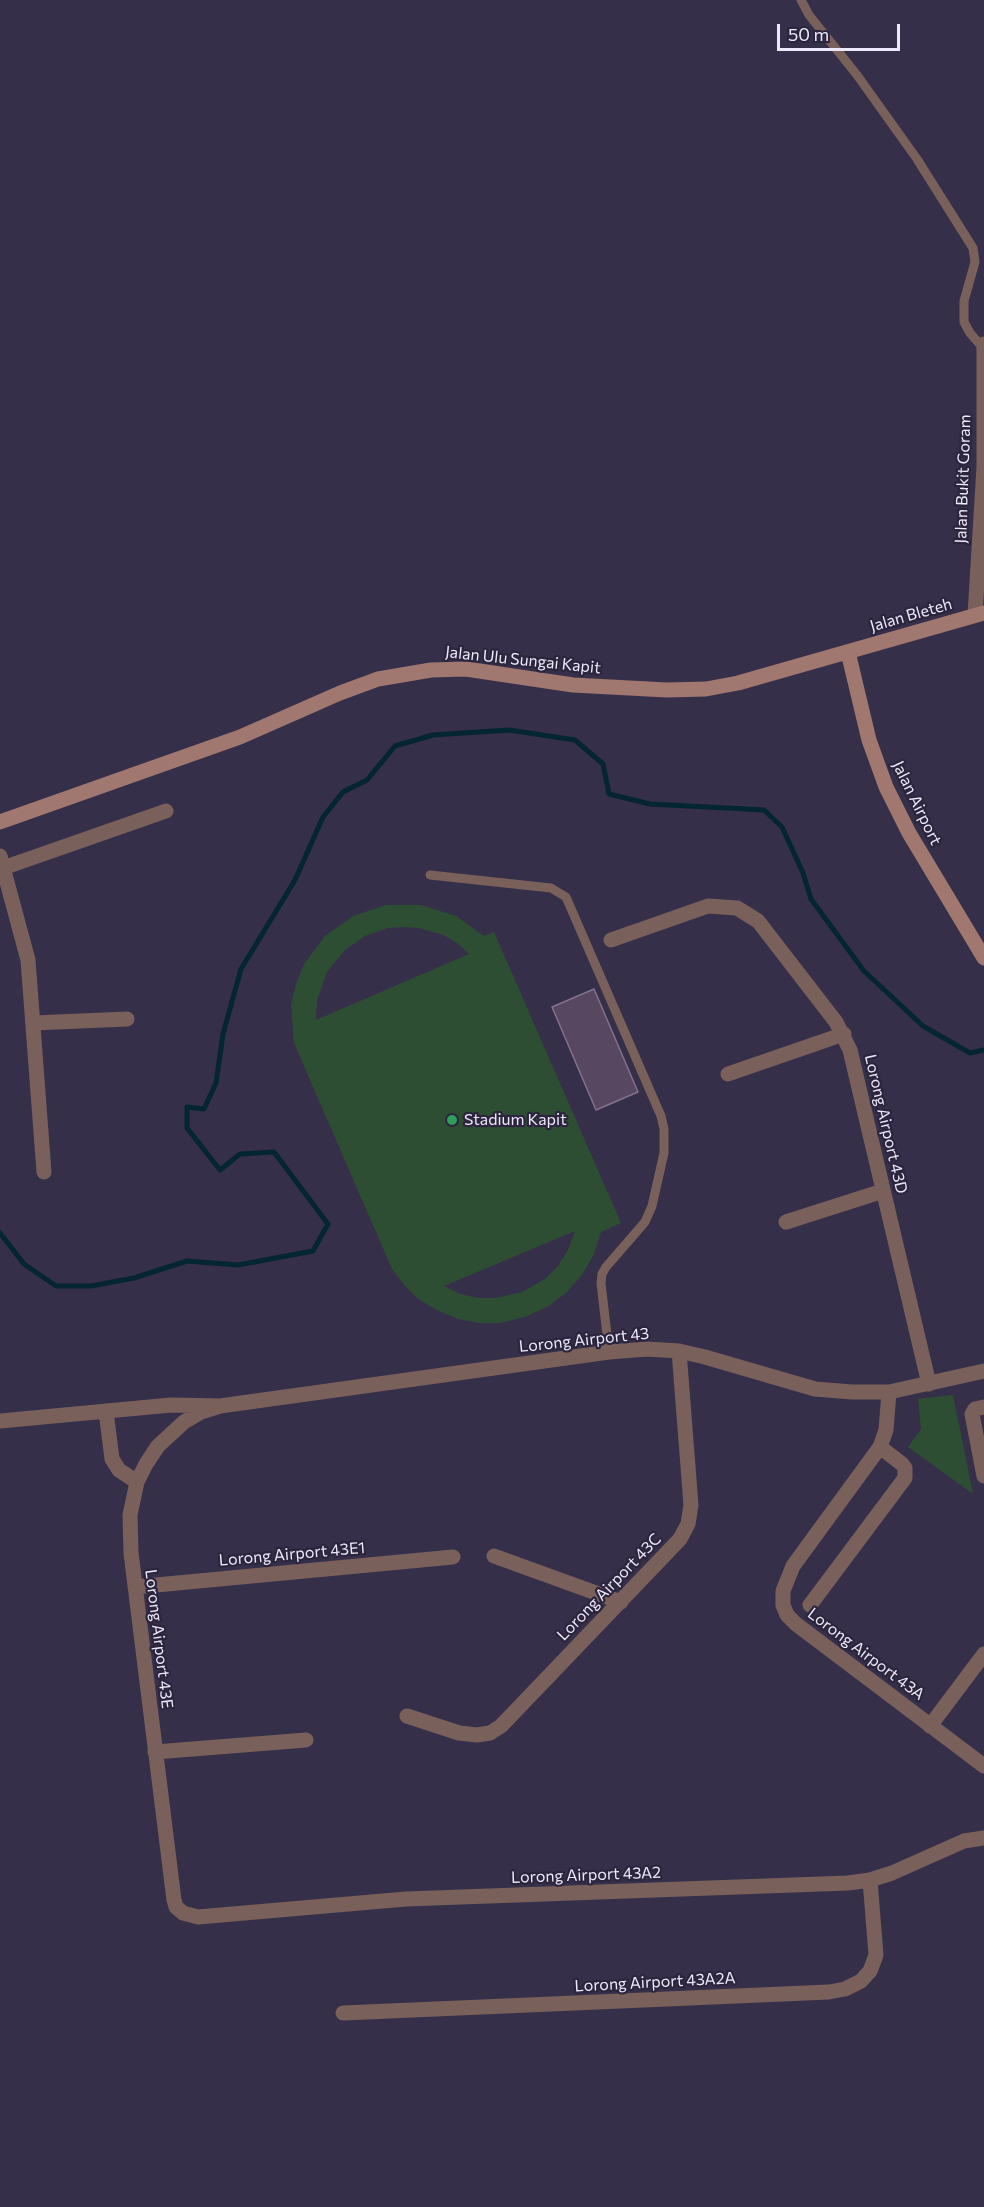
<!DOCTYPE html>
<html>
<head>
<meta charset="utf-8">
<style>
	body { margin:0 }
	#map { position:relative; width:984px; height:2207px; overflow:hidden; background:#362f49; font-family:Commissioner,sans-serif }
	canvas { display:block }
	.scale { position:absolute; left:777px; top:24px; width:123px; height:27px; box-sizing:border-box; border:3px solid #ede9fa; border-top:0; padding-left:8px; font-size:18px; line-height:21px; white-space:nowrap; color:#ede9fa; -webkit-text-stroke:4px #2c253e; paint-order:stroke }
</style>
</head>
<body>
<div id="map">
<canvas width="984" height="2207"></canvas>
<div class="scale">50 m</div>
</div>
<script>
const g = document.querySelector('canvas').getContext('2d');
g.lineJoin = 'round';
function fill(path, color) {
  g.fillStyle = color;
  g.fill(path, 'evenodd');
}
function toPath(rows) {
  const path = new Path2D();
  for (const r of rows) {
    path.moveTo(r[0], r[1]);
    for (let i = 2; i < r.length; i += 2) path.lineTo(r[i], r[i + 1]);
  }
  return path;
}
function stroke(path, color, width, dash) {
  g.strokeStyle = color;
  g.lineWidth = width;
  g.lineCap = dash ? 'butt' : 'round';
  g.setLineDash(dash || []);
  g.stroke(path);
}
function label(font, color, halo, rows, align = 'center') {
  g.font = font + ' Commissioner,sans-serif';
  g.lineWidth = 4.5;
  g.setLineDash([]);
  g.textBaseline = 'middle';
  g.strokeStyle = halo;
  g.fillStyle = color;
  for (const [text, x, y, turn = 0] of rows) {
    g.save();
    g.translate(x, y);
    g.rotate((+turn || 0) * Math.PI / 180);
    g.textAlign = isNaN(turn) ? turn : align;
    if (halo) g.strokeText(text, 0, 0);
    g.fillText(text, 0, 0);
    g.restore();
  }
}
const green = toPath([
	[386,905,421,905,456,916,484,936,494,932,621,1223,601,1232,594,1254,582,1275,567,1292,549,1306,525,1317,500,1323,479,1323,458,1319,437,1310,418,1299,404,1285,392,1269,294,1043,291,1005,296,984,304,964,325,936,353,916],
	[404,927,419,928,443,935,457,943,469,954,316,1020,317,1000,327,972,345,950,365,936,388,928],
	[575,1231,568,1250,558,1266,545,1279,522,1292,496,1298,478,1298,460,1294,444,1286],
	[953,1395,973,1494,908,1447,921,1429,918,1399]
]);
const stream = toPath([
	[0,1233,24,1264,56,1286,91,1286,134,1278,187,1261,238,1265,313,1251,328,1224,274,1152,240,1154,220,1170,187,1128,187,1107,204,1109,216,1083,223,1034,241,969,295,880,323,817,343,792,367,780,395,746,433,735,509,730,575,740,603,764,609,794,650,804,764,810,782,827,803,873,811,899,864,971,923,1026,970,1053,984,1050]
]);
const building = toPath([
	[594,989,638,1092,596,1110,552,1007,594,989]
]);
const service = toPath([
	[801,0,809,15,857,75,917,159,973,248,975,262,964,301,964,322,970,333,984,349],
	[430,875,551,888,566,897,661,1116,664,1129,664,1153,652,1206,645,1222,606,1267,602,1274,601,1283,609,1352]
]);
const minor = toPath([
	[0,856,28,960,44,1172],
	[3,868,166,811],
	[611,940,708,906,737,908,758,921,836,1022,850,1050,929,1384],
	[33,1023,127,1019],
	[728,1074,844,1034],
	[786,1222,883,1191],
	[889,1392,886,1430,880,1447,793,1566,783,1591,783,1605,787,1615,796,1624,984,1766],
	[220,1406,201,1412,184,1422,158,1446,146,1464,137,1482,130,1515,131,1553,174,1900,176,1907,183,1913,198,1917,406,1899,848,1883,870,1880,892,1873,964,1841,984,1838],
	[984,1407,975,1409,972,1414,984,1476],
	[106,1411,112,1459,119,1470,137,1482],
	[0,1421,171,1405,220,1406,609,1352,647,1349,679,1351,705,1357,815,1389,852,1392,889,1392,984,1371],
	[494,1556,621,1602],
	[135,1587,453,1557],
	[810,1605,905,1478,905,1468,902,1464,880,1447],
	[407,1716,459,1733,477,1735,490,1733,501,1726,680,1539,688,1524,691,1505,679,1351],
	[930,1726,984,1654],
	[155,1752,306,1740],
	[343,2013,829,1992,845,1989,861,1981,870,1971,876,1955,870,1880]
]);
const tertiary = toPath([
	[975,615,984,467,984,344]
]);
const secondary = toPath([
	[848,652,869,740,886,787,909,833,984,958],
	[0,822,240,737,340,693,378,679,431,670,466,669,573,685,667,690,706,689,738,683,984,613]
]);
const markers = [
	[452,1120,6,"#2e9e5b"]
];
const streetNames = [
	["Jalan Bukit Goram",963,479,-88],
	["Jalan Bleteh",911,615,-16],
	["Jalan Ulu Sungai Kapit",523,660,6],
	["Jalan Airport",917,803,64],
	["Lorong Airport 43D",886,1124,77],
	["Lorong Airport 43",584,1340,-6],
	["Lorong Airport 43E1",292,1554,-5],
	["Lorong Airport 43C",609,1587,-46],
	["Lorong Airport 43E",159,1639,83],
	["Lorong Airport 43A",866,1654,37],
	["Lorong Airport 43A2",586,1875,-2],
	["Lorong Airport 43A2A",655,1982,-3]
];
const poiNames = [
	["Stadium Kapit",464,1120]
];
fill(green, '#2d4e33');
stroke(stream, '#042532', 5);
fill(building, '#574761');
stroke(building, '#83728d', 1.5);
stroke(service, '#79605b', 9);
stroke(minor, '#79605b', 15);
stroke(tertiary, '#79605b', 15);
stroke(secondary, '#a07870', 15);
for (const [x, y, r, color] of markers) {
  const dot = new Path2D();
  dot.arc(x, y, r, 0, 2 * Math.PI);
  g.fillStyle = color;
  g.fill(dot);
  stroke(dot, '#2c253e', 2);
}
label('16px', '#ede9fa', '#2c253e', streetNames);
label('16px', '#ede9fa', '#2c253e', poiNames, 'left');
</script>
</body>
</html>
